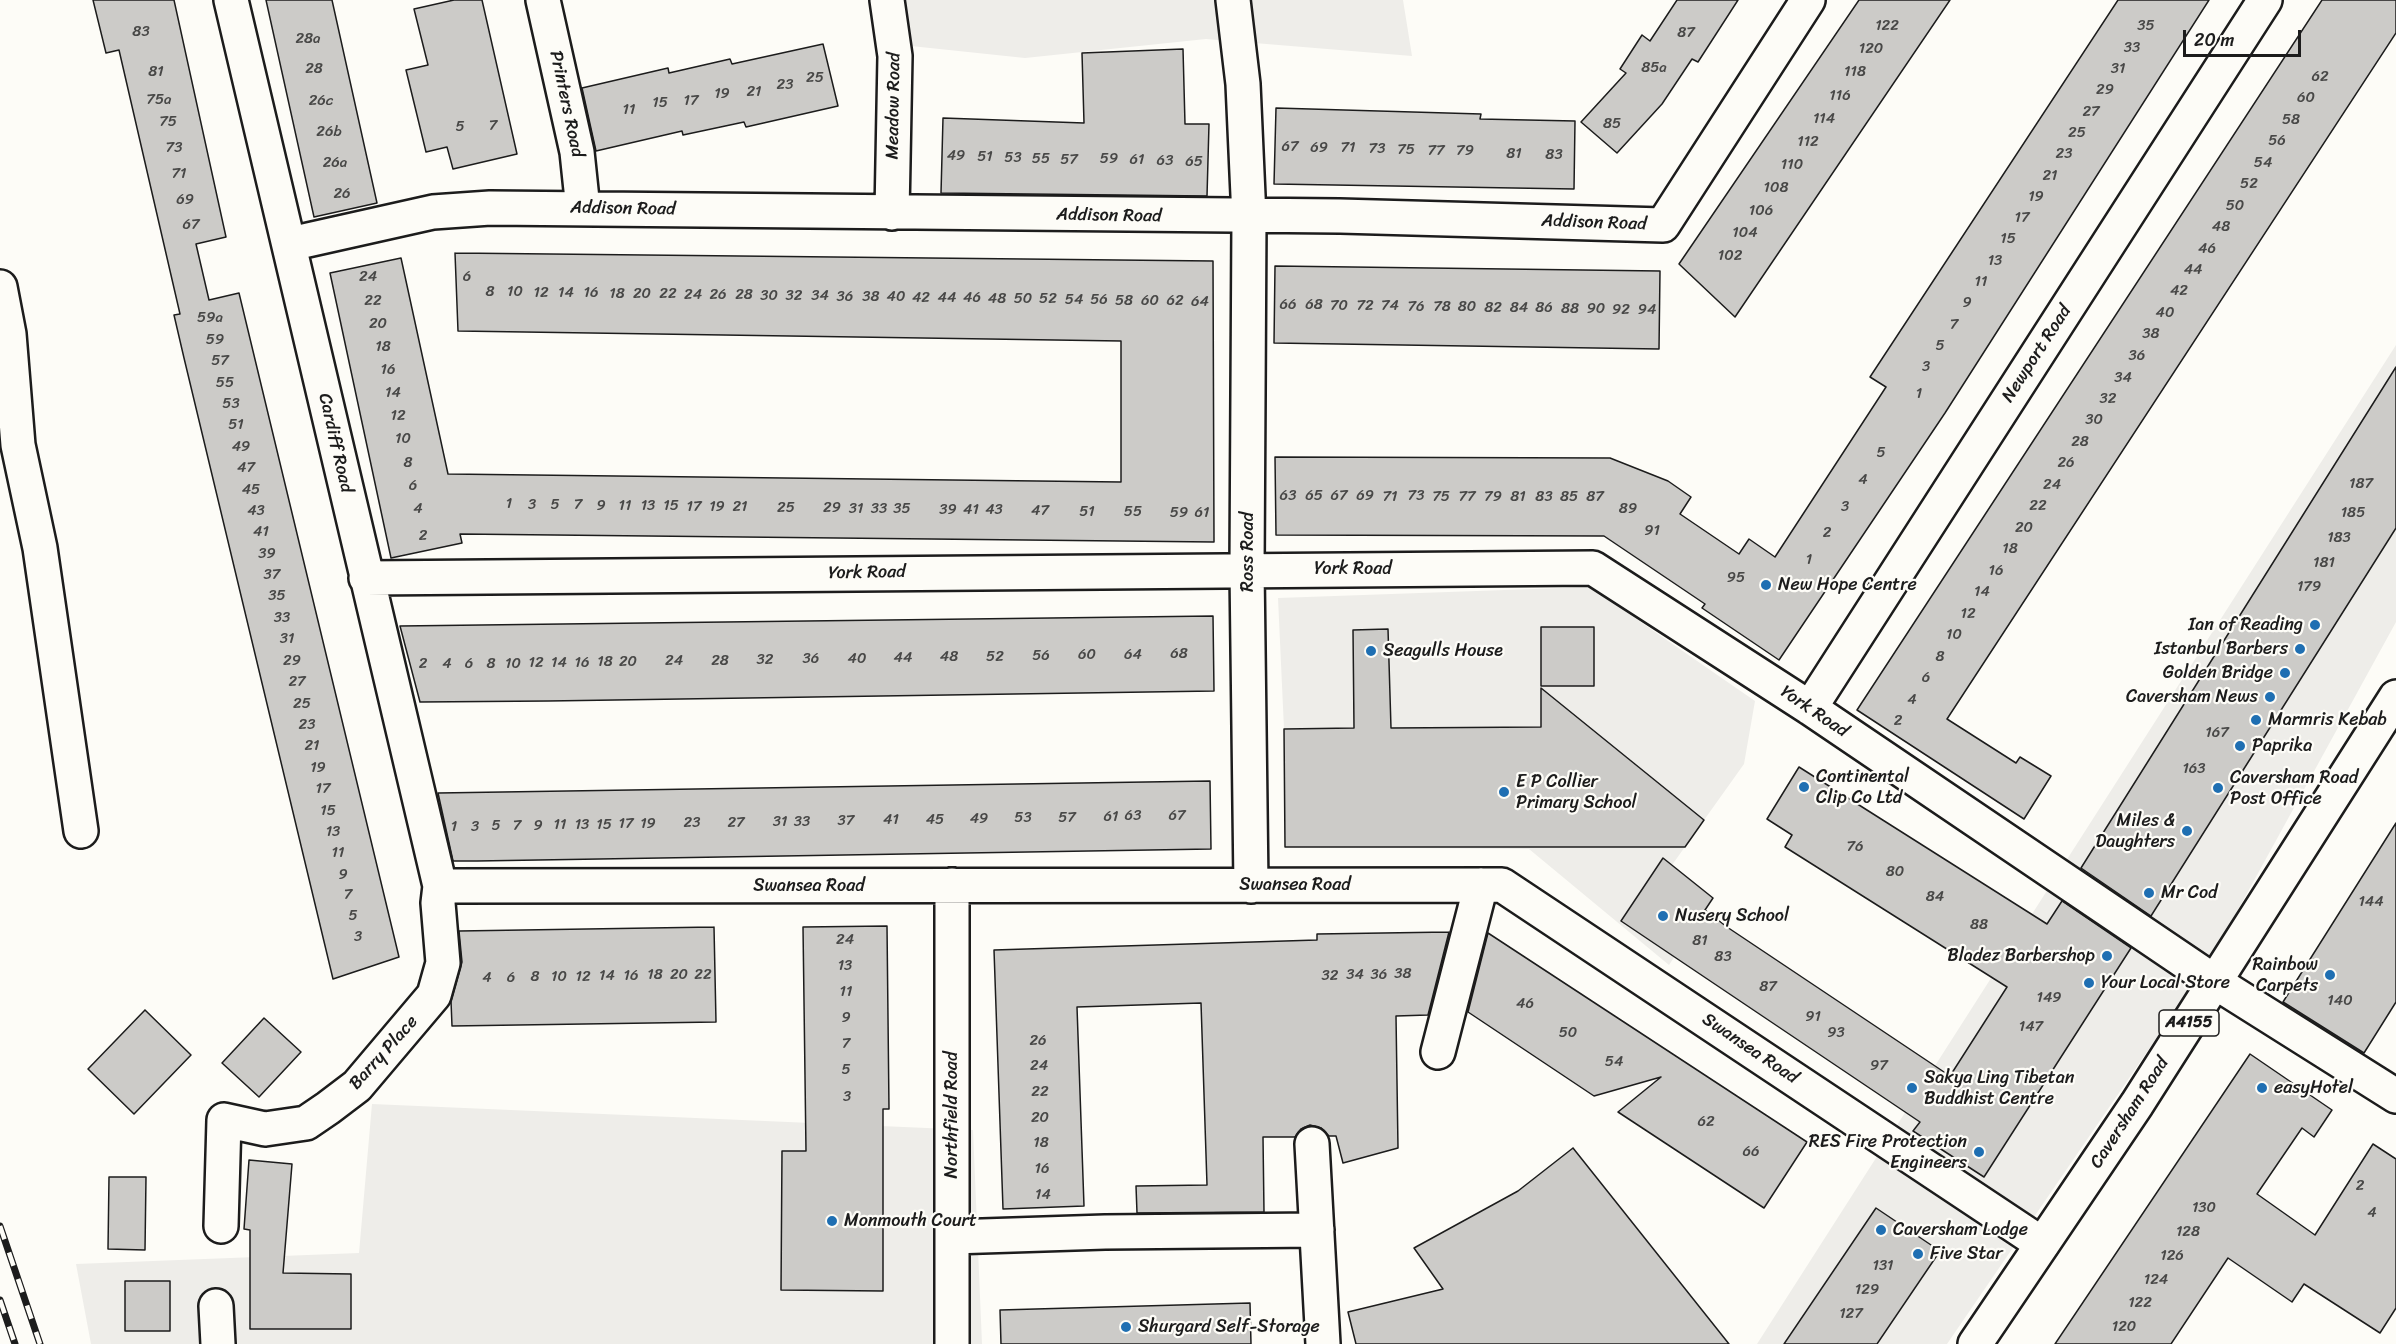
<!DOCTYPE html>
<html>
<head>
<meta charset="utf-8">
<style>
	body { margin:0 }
	#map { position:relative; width:2396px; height:1344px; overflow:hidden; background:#fdfcf7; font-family:Sriracha,sans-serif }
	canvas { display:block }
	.scale { position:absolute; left:2183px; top:30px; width:118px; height:27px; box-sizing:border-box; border:3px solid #1c1c1c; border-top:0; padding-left:8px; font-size:18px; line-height:21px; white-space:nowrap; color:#1c1c1c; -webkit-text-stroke:4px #fdfcf7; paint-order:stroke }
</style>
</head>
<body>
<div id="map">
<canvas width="2396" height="1344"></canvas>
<div class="scale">20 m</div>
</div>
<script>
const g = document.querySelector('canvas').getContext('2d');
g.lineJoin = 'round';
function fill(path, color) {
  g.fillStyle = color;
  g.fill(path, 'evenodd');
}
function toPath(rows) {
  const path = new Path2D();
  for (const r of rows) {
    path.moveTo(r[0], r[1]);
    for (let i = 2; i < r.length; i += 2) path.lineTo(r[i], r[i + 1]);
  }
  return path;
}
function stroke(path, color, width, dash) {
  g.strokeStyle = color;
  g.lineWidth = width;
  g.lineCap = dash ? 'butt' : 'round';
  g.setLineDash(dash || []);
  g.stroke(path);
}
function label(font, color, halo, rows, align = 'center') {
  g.font = font + ' Sriracha,sans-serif';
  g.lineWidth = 4.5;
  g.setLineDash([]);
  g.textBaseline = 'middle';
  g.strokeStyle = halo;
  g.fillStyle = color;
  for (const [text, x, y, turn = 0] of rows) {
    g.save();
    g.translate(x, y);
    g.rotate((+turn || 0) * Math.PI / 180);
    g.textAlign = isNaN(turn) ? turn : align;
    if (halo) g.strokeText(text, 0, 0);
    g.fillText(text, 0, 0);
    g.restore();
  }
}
const built = toPath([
	[900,0,1403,0,1412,56,1206,39,1025,58,911,46],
	[2396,345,2396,622,2212,957,1947,1344,1757,1344],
	[1590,587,1755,701,1744,764,1672,865,1713,898,1669,965,1529,849,1285,847,1284,729,1278,598],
	[372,1104,973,1130,982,1344,91,1344,76,1264,359,1253]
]);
const building = toPath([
	[93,0,174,0,226,237,196,244,209,300,239,293,399,957,333,979,184,358,174,315,180,314,119,50,106,53,93,0],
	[266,0,332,0,377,203,314,217,266,0],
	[454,0,482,0,517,154,453,169,447,147,426,152,406,70,428,65,414,9,454,0],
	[1677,0,1738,0,1698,62,1692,59,1662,104,1617,153,1581,122,1626,73,1620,69,1642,35,1650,41,1677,0],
	[1859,0,1950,0,1735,317,1679,264,1859,0],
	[2118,0,2209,0,1945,413,1779,660,1702,608,1705,604,1604,536,1276,535,1275,457,1610,458,1668,481,1691,497,1680,514,1739,554,1749,539,1775,557,1886,387,1870,377,2118,0],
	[2322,0,2396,0,2396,33,1947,719,2016,763,2020,757,2051,776,2024,819,1857,710,2322,0],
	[823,44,838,106,746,127,744,122,683,135,682,131,596,151,582,88,668,68,669,73,730,59,732,64,823,44],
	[1183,49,1185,124,1209,124,1207,196,941,193,943,118,1084,123,1082,53,1183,49],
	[1276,108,1481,114,1480,119,1575,121,1574,189,1274,184,1276,108],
	[455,253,1213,261,1214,542,460,534,462,543,391,558,330,273,401,258,448,474,1121,482,1121,341,458,331,455,253],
	[1275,266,1660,271,1659,349,1274,343,1275,266],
	[2396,367,2396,528,2151,916,2081,868,2396,367],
	[1213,616,1214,691,548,701,420,702,400,626,1213,616],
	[1541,627,1594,627,1594,686,1541,686,1541,627],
	[1388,629,1391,728,1541,727,1541,688,1704,820,1685,847,1285,847,1284,729,1354,728,1353,630,1388,629],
	[1799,767,2047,924,2062,901,2131,948,1984,1177,1913,1131,1920,1122,1621,921,1663,858,1713,898,1705,910,1727,927,1950,1076,2007,987,1785,847,1792,835,1767,819,1799,767],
	[1210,781,1211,849,477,861,453,861,438,793,1210,781],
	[2396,823,2396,1002,2364,1053,2283,1002,2396,823],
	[887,926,889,1109,883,1109,883,1291,781,1290,782,1151,806,1151,803,927,887,926],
	[714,927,716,1022,452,1026,451,1001,462,962,459,931,714,927],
	[1449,932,1428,1015,1396,1016,1398,1148,1343,1163,1336,1136,1329,1136,1321,1128,1310,1125,1301,1129,1295,1137,1263,1137,1264,1212,1137,1213,1136,1186,1207,1185,1201,1003,1077,1007,1084,1206,1003,1209,994,950,1317,940,1317,934,1449,932],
	[1488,933,1807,1142,1764,1208,1618,1112,1661,1077,1594,1096,1468,1012,1488,933],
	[145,1010,191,1055,134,1114,88,1069,145,1010],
	[264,1018,301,1052,259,1097,222,1063,264,1018],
	[2250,1054,2332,1110,2314,1137,2302,1128,2257,1194,2315,1235,2373,1144,2396,1159,2396,1308,2380,1333,2304,1284,2292,1302,2228,1258,2171,1344,2055,1344,2250,1054],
	[1573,1148,1729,1344,1356,1344,1348,1312,1443,1289,1414,1248,1518,1191,1573,1148],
	[249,1160,292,1164,283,1273,351,1274,351,1329,250,1329,250,1230,244,1229,249,1160],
	[109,1177,146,1177,145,1250,108,1249,109,1177],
	[1876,1208,1940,1251,1877,1344,1784,1344,1876,1208],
	[125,1281,170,1281,170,1331,125,1331,125,1281],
	[1250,1303,1251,1344,1001,1344,1000,1310,1250,1303]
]);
const minor = toPath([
	[543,0,577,152,583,209],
	[887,0,895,56,892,213],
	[1233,0,1243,84,1249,218,1247,569,1251,886],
	[290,244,433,212,490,208,1340,216,1663,225,1808,0],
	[0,287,9,334,18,445,40,548,81,831],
	[366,578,1593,568,1810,708,2215,982,2396,1096],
	[1810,708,2265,0],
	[440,886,1502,885,2042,1244],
	[1438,1052,1481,885],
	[1312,1144,1323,1344],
	[221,1226,224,1120,265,1129,306,1123,328,1108,357,1086,434,995,443,963,438,903,440,886,231,0],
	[952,1237,1105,1232,1317,1230],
	[216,1306,218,1344],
	[952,1344,952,885]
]);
const major = toPath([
	[1975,1344,2137,1104,2396,697]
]);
const rail = toPath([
	[0,1226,40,1344],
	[0,1300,15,1344]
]);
const markers = [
	[1766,585,6,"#1f6fb2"],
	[2315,625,6,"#1f6fb2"],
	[2300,649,6,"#1f6fb2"],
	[1371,651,6,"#1f6fb2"],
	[2285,673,6,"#1f6fb2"],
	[2270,697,6,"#1f6fb2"],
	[2256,720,6,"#1f6fb2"],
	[2240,746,6,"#1f6fb2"],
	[1804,787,6,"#1f6fb2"],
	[2218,788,6,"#1f6fb2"],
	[1504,792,6,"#1f6fb2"],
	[2187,831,6,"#1f6fb2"],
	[2149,893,6,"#1f6fb2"],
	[1663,916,6,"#1f6fb2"],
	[2107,956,6,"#1f6fb2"],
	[2330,975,6,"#1f6fb2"],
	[2089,983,6,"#1f6fb2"],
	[1912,1088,6,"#1f6fb2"],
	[2262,1088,6,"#1f6fb2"],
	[1979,1152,6,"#1f6fb2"],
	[832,1221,6,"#1f6fb2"],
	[1881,1230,6,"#1f6fb2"],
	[1918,1254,6,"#1f6fb2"],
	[1126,1327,6,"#1f6fb2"]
];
const numberNames = [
	["122",1887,26],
	["35",2146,26],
	["83",141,32],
	["87",1686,33],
	["28a",308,39],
	["33",2132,48],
	["120",1871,49],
	["85a",1654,68],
	["28",314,69],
	["31",2118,69],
	["81",156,72],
	["118",1855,72],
	["62",2320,77],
	["25",815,78],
	["23",785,85],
	["29",2105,90],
	["21",754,92],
	["19",722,94],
	["116",1840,96],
	["60",2306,98],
	["75a",159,100],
	["26c",321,101],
	["17",691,101],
	["15",660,103],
	["11",629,110],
	["27",2091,112],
	["114",1824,119],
	["58",2291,120],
	["75",168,122],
	["85",1612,124],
	["7",493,126],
	["5",460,127],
	["26b",329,132],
	["25",2077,133],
	["56",2277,141],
	["112",1808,142],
	["67",1290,147],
	["73",174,148],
	["69",1319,148],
	["71",1348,148],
	["73",1377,149],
	["75",1406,150],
	["77",1436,151],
	["79",1465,151],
	["81",1514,154],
	["23",2064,154],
	["83",1554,155],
	["49",956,156],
	["51",985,157],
	["53",1013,158],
	["55",1041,159],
	["59",1109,159],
	["57",1069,160],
	["61",1137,160],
	["63",1165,161],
	["65",1194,162],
	["26a",335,163],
	["54",2263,163],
	["110",1792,165],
	["71",179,174],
	["21",2050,176],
	["52",2249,184],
	["108",1776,188],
	["26",342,194],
	["19",2036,197],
	["69",185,200],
	["50",2235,206],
	["106",1761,211],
	["17",2022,218],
	["67",191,225],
	["48",2221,227],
	["104",1745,233],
	["15",2008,239],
	["46",2207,249],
	["102",1730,256],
	["13",1995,261],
	["44",2193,270],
	["24",368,277],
	["6",467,277],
	["11",1981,282],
	["42",2179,291],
	["8",490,292],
	["10",515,292],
	["12",541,293],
	["14",566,293],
	["16",591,293],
	["18",617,294],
	["20",642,294],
	["22",668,294],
	["24",693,295],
	["26",718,295],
	["28",744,295],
	["30",769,296],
	["32",794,296],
	["34",820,296],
	["36",845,297],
	["38",871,297],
	["40",896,297],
	["42",921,298],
	["44",947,298],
	["46",972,298],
	["48",997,299],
	["50",1023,299],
	["52",1048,299],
	["54",1074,300],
	["56",1099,300],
	["22",373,301],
	["58",1124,301],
	["60",1150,301],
	["62",1175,301],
	["64",1200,302],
	["9",1967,303],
	["66",1288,305],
	["68",1314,305],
	["70",1339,306],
	["72",1365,306],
	["74",1390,306],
	["76",1416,307],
	["78",1442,307],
	["80",1467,307],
	["82",1493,308],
	["84",1519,308],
	["86",1544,308],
	["88",1570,309],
	["90",1596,309],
	["92",1621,310],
	["94",1647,310],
	["40",2165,313],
	["59a",210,318],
	["20",378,324],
	["7",1954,325],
	["38",2151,334],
	["59",215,340],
	["5",1940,346],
	["18",383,347],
	["36",2137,356],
	["57",220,361],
	["3",1926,367],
	["16",388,370],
	["34",2123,378],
	["55",225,383],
	["14",393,393],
	["1",1919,394],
	["32",2108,399],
	["53",231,404],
	["12",398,416],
	["30",2094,420],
	["51",236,425],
	["10",403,439],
	["28",2080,442],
	["49",241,447],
	["5",1881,453],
	["8",408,463],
	["26",2066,463],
	["47",246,468],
	["4",1863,480],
	["187",2361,484],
	["24",2052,485],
	["6",413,486],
	["45",251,490],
	["63",1288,496],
	["65",1314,496],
	["67",1339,496],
	["69",1365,496],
	["73",1416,496],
	["71",1390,497],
	["75",1441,497],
	["77",1467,497],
	["79",1493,497],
	["81",1518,497],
	["83",1544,497],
	["85",1569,497],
	["87",1595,497],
	["1",509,504],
	["3",532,505],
	["5",555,505],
	["7",578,505],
	["9",601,506],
	["11",625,506],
	["13",648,506],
	["15",671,506],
	["22",2038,506],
	["17",694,507],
	["19",717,507],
	["21",740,507],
	["3",1845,507],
	["25",786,508],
	["29",832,508],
	["4",418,509],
	["31",856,509],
	["33",879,509],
	["35",902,509],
	["89",1628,509],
	["39",948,510],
	["41",971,510],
	["43",994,510],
	["43",256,511],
	["47",1040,511],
	["51",1087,512],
	["55",1133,512],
	["59",1179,513],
	["61",1202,513],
	["185",2353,513],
	["20",2024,528],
	["91",1652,531],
	["41",261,532],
	["2",1827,533],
	["2",423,536],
	["183",2339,538],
	["18",2010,549],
	["39",267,554],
	["1",1809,560],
	["181",2324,563],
	["16",1996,571],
	["37",272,575],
	["95",1736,578],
	["179",2309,587],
	["14",1982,592],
	["35",277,596],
	["12",1968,614],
	["33",282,618],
	["10",1954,635],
	["31",287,639],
	["68",1179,654],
	["60",1087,655],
	["64",1133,655],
	["56",1041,656],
	["48",949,657],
	["52",995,657],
	["8",1940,657],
	["44",903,658],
	["36",811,659],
	["40",857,659],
	["32",765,660],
	["29",292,661],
	["24",674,661],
	["28",720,661],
	["18",605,662],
	["20",628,662],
	["12",536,663],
	["14",559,663],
	["16",582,663],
	["2",423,664],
	["4",447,664],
	["6",469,664],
	["8",491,664],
	["10",513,664],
	["6",1926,678],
	["27",297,682],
	["4",1912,700],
	["25",302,704],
	["2",1898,721],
	["23",307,725],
	["167",2217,733],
	["21",312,746],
	["19",318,768],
	["163",2194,769],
	["17",323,789],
	["15",328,811],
	["63",1133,816],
	["67",1177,816],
	["61",1111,817],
	["53",1023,818],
	["57",1067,818],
	["49",979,819],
	["41",891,820],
	["45",935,820],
	["37",846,821],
	["31",780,822],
	["33",802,822],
	["23",692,823],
	["27",736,823],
	["17",626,824],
	["19",648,824],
	["11",560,825],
	["13",582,825],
	["15",604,825],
	["5",496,826],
	["7",517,826],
	["9",538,826],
	["1",454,827],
	["3",475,827],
	["13",333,832],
	["76",1855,847],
	["11",338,853],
	["80",1895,872],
	["9",343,875],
	["7",348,895],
	["84",1935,897],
	["144",2371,902],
	["5",353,916],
	["88",1979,925],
	["3",358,937],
	["24",845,940],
	["81",1700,941],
	["83",1723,957],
	["13",845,966],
	["38",1403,974],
	["18",655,975],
	["20",679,975],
	["22",703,975],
	["34",1355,975],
	["36",1379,975],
	["14",607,976],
	["16",631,976],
	["32",1330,976],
	["8",535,977],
	["10",559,977],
	["12",583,977],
	["4",487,978],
	["6",511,978],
	["87",1768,987],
	["11",846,992],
	["149",2049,998],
	["140",2340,1001],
	["46",1525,1004],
	["91",1813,1017],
	["9",846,1018],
	["147",2031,1027],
	["50",1568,1033],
	["93",1836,1033],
	["26",1038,1041],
	["7",846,1044],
	["54",1614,1062],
	["24",1039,1066],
	["97",1879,1066],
	["5",846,1070],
	["22",1040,1092],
	["3",847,1097],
	["20",1040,1118],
	["62",1706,1122],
	["18",1041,1143],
	["66",1751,1152],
	["16",1042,1169],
	["2",2360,1186],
	["14",1043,1195],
	["130",2204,1208],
	["4",2372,1213],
	["128",2188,1232],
	["126",2172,1256],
	["131",1883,1266],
	["124",2156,1280],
	["129",1867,1290],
	["122",2140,1303],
	["127",1851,1314],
	["120",2124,1327]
];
const shields = [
	[2189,1023,60]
];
const shieldNames = [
	["A4155",2189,1023]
];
const streetNames = [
	["Printers Road",566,104,78],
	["Meadow Road",894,106,-89],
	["Addison Road",623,209,1],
	["Addison Road",1109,216,1],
	["Addison Road",1594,223,2],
	["Newport Road",2037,354,-57],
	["Cardiff Road",335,443,77],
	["Ross Road",1248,552,-90],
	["York Road",1353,569],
	["York Road",867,573,-1],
	["York Road",1814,712,34],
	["Swansea Road",1295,885],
	["Swansea Road",809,886],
	["Swansea Road",1750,1049,34],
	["Barry Place",384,1053,-48],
	["Caversham Road",2130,1113,-57],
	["Northfield Road",952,1115,-90]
];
const poiNames = [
	["New Hope Centre",1778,585],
	["Ian of Reading",2303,625,"right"],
	["Istanbul Barbers",2288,649,"right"],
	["Seagulls House",1383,651],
	["Golden Bridge",2273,673,"right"],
	["Caversham News",2258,697,"right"],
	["Marmris Kebab",2268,720],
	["Paprika",2252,746],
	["Continental",1816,777],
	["Clip Co Ltd",1816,798],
	["Caversham Road",2230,778],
	["Post Office",2230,799],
	["E P Collier",1516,782],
	["Primary School",1516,803],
	["Miles &",2175,821,"right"],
	["Daughters",2175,842,"right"],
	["Mr Cod",2161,893],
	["Nusery School",1675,916],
	["Bladez Barbershop",2095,956,"right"],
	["Rainbow",2318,965,"right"],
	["Carpets",2318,986,"right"],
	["Your Local Store",2101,983],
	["Sakya Ling Tibetan",1924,1078],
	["Buddhist Centre",1924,1099],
	["easyHotel",2274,1088],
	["RES Fire Protection",1967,1142,"right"],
	["Engineers",1967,1163,"right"],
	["Monmouth Court",844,1221],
	["Caversham Lodge",1893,1230],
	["Five Star",1930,1254],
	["Shurgard Self-Storage",1138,1327]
];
fill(built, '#eeede9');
fill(building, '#cccbc8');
stroke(building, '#1c1c1c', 1.5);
stroke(minor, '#1c1c1c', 38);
stroke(major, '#1c1c1c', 38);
stroke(minor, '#fdfcf7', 33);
stroke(major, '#fdfcf7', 33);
stroke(rail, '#1c1c1c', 7);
stroke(rail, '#fdfcf7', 4.5, [14]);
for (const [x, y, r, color] of markers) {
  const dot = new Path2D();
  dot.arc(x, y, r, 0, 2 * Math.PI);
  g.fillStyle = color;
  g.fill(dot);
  stroke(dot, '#fdfcf7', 2);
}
label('15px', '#484847', null, numberNames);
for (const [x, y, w] of shields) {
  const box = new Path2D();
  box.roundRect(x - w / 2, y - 13, w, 26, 4.5);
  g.fillStyle = '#fdfcf7';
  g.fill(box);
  stroke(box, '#1c1c1c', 1.5);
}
label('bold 16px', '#1c1c1c', null, shieldNames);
label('18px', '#1c1c1c', '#fdfcf7', streetNames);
label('18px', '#1c1c1c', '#fdfcf7', poiNames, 'left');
</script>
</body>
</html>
